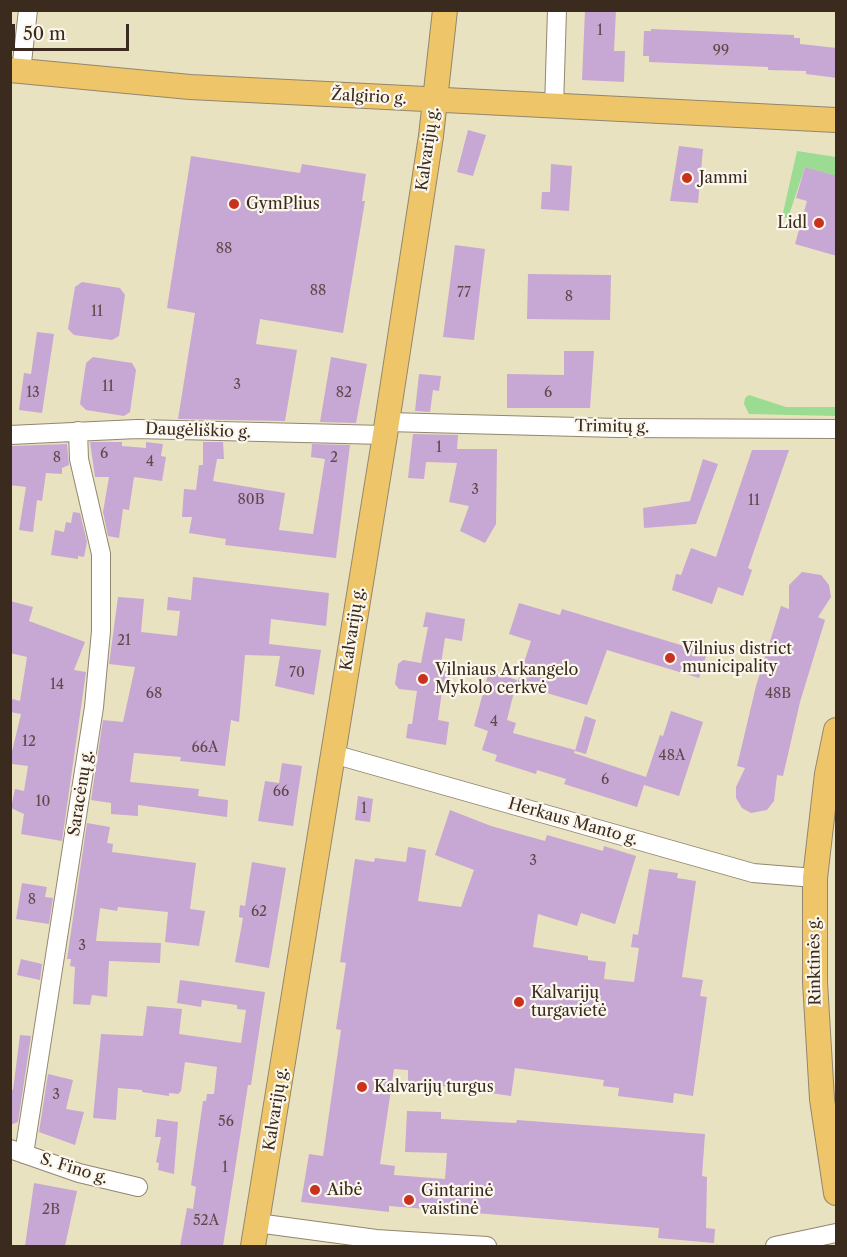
<!DOCTYPE html>
<html>
<head>
<meta charset="utf-8">
<style>
	body { margin:0 }
	#map { position:relative; width:847px; height:1257px; overflow:hidden; background:#e9e2c0; font-family:"Libre Caslon Text",serif }
	canvas { display:block }
	.frame { position:absolute; inset:0; border:12px solid #3b2a1e; pointer-events:none }
	.scale { position:absolute; left:12px; top:24px; width:117px; height:27px; box-sizing:border-box; border:3px solid #3b2a1e; border-top:0; padding-left:8px; font-size:18px; line-height:21px; white-space:nowrap; color:#3b2a1e; -webkit-text-stroke:4px #fbf7ec; paint-order:stroke }
</style>
</head>
<body>
<div id="map">
<canvas width="847" height="1257"></canvas>
<div class="frame"></div>
<div class="scale">50 m</div>
</div>
<script>
const g = document.querySelector('canvas').getContext('2d');
g.lineJoin = 'round';
function fill(path, color) {
  g.fillStyle = color;
  g.fill(path, 'evenodd');
}
function toPath(rows) {
  const path = new Path2D();
  for (const r of rows) {
    path.moveTo(r[0], r[1]);
    for (let i = 2; i < r.length; i += 2) path.lineTo(r[i], r[i + 1]);
  }
  return path;
}
function stroke(path, color, width, dash) {
  g.strokeStyle = color;
  g.lineWidth = width;
  g.lineCap = dash ? 'butt' : 'round';
  g.setLineDash(dash || []);
  g.stroke(path);
}
function label(font, color, halo, rows, align = 'center') {
  g.font = font + ' "Libre Caslon Text",serif';
  g.lineWidth = 4.5;
  g.setLineDash([]);
  g.textBaseline = 'middle';
  g.strokeStyle = halo;
  g.fillStyle = color;
  for (const [text, x, y, turn = 0] of rows) {
    g.save();
    g.translate(x, y);
    g.rotate((+turn || 0) * Math.PI / 180);
    g.textAlign = isNaN(turn) ? turn : align;
    if (halo) g.strokeText(text, 0, 0);
    g.fillText(text, 0, 0);
    g.restore();
  }
}
const green = toPath([
	[797,151,836,157,836,176,805,167,788,218,782,217],
	[749,395,786,407,836,407,836,416,749,414,744,404,745,398]
]);
const building = toPath([
	[585,10,616,10,614,51,625,51,624,82,582,80],
	[651,29,794,35,794,38,800,38,800,44,837,48,837,78,806,74,806,71,768,70,768,67,649,62,649,56,643,56,644,31,651,31],
	[468,130,486,135,473,176,457,172],
	[679,146,703,149,698,203,670,201],
	[191,156,300,173,302,164,366,174,362,201,365,201,343,333,260,319,256,344,297,350,285,421,178,419,195,313,167,308],
	[551,164,572,166,569,211,541,209,542,192,550,192],
	[805,167,837,176,837,256,795,244,807,201,796,198],
	[455,245,485,249,474,340,443,337],
	[528,274,611,275,610,320,527,319],
	[82,282,120,288,125,295,119,336,112,340,74,335,68,329,75,287],
	[37,332,54,334,42,413,19,410,24,373,31,374],
	[564,351,594,351,590,408,507,408,507,374,564,375],
	[93,357,132,363,136,370,130,412,124,416,86,410,80,404,86,363],
	[331,357,367,364,356,423,320,422],
	[419,374,441,376,439,391,433,390,430,412,415,411],
	[413,434,458,435,457,449,497,449,496,524,485,543,460,531,469,506,449,502,457,463,426,462,424,479,408,478],
	[90,442,122,442,122,446,146,448,146,442,163,444,161,456,166,457,162,481,134,477,129,510,123,509,119,538,108,536,103,512,109,477,95,477],
	[203,442,223,442,224,459,217,459,213,481,285,493,279,530,313,534,325,459,311,457,312,444,350,445,336,558,225,545,226,539,189,533,192,517,182,517,184,489,196,490,199,465,203,465],
	[67,444,69,465,62,468,62,474,46,473,42,501,37,500,33,532,19,530,26,487,10,485,10,446],
	[752,450,789,450,748,568,752,570,743,596,718,587,712,604,672,590,676,574,681,575,691,548,716,557],
	[703,459,718,464,696,524,644,528,643,508,690,501],
	[73,512,80,513,87,542,84,557,78,556,78,559,51,555,55,530,64,532,66,522,71,523],
	[802,572,821,575,829,585,831,597,818,617,825,620,800,702,783,776,777,775,774,801,767,810,751,813,742,808,736,798,736,787,745,768,737,766,756,686,781,606,789,609,789,585],
	[193,577,329,593,326,626,271,619,269,644,321,650,314,695,275,686,280,656,245,655,239,722,231,720,225,766,180,761,181,757,134,753,130,782,199,789,198,796,228,800,227,817,138,805,138,816,111,814,111,803,91,800,103,720,123,722,135,667,109,664,118,597,144,599,141,632,177,636,180,611,167,610,168,597,191,600],
	[10,601,33,607,29,621,85,642,74,670,86,672,62,841,21,834,24,814,11,808,15,789,24,791,28,766,12,764,10,760,21,714,10,712,10,706,12,699,20,701,27,657,10,653],
	[519,603,560,615,562,609,707,653,699,678,607,650,587,705,517,684,531,641,509,634],
	[426,612,465,619,462,641,445,638,440,670,451,672,448,692,442,691,438,720,449,722,446,745,406,738,408,724,412,724,417,691,399,689,395,684,398,664,403,660,421,663,428,627,423,627],
	[489,671,517,680,507,720,516,723,513,733,575,750,574,753,646,777,660,735,663,736,671,711,703,722,679,796,644,785,637,807,564,784,566,779,537,770,536,774,495,761,497,755,482,750,488,731,474,726],
	[585,716,596,720,586,754,575,751],
	[282,763,302,766,293,826,258,821,265,781,279,783],
	[358,796,373,799,370,822,355,820],
	[450,810,491,826,545,841,547,835,603,851,604,846,636,856,615,924,581,913,577,926,538,914,533,947,588,956,588,960,606,962,604,979,634,982,639,948,631,947,633,934,638,935,649,869,678,873,677,878,696,881,682,977,703,980,700,996,707,997,693,1096,674,1093,673,1103,618,1096,619,1088,603,1086,604,1080,515,1068,511,1096,408,1081,408,1070,394,1069,380,1164,395,1166,394,1175,445,1179,447,1153,405,1152,407,1111,441,1112,441,1119,516,1123,517,1120,705,1134,702,1176,707,1177,706,1228,715,1229,714,1243,658,1238,659,1228,389,1206,389,1212,301,1202,309,1154,323,1156,341,1030,336,1029,346,963,340,962,355,859,374,862,375,858,406,862,408,847,426,850,418,901,461,907,474,870,435,855],
	[87,823,110,827,107,843,113,844,112,852,196,863,190,909,205,911,199,946,165,942,168,912,118,907,117,911,100,908,96,941,161,943,160,963,109,961,107,997,92,995,90,1005,73,1004,75,967,70,966,71,959,67,959],
	[252,862,286,868,269,968,235,962,243,918,239,917,240,905,245,906],
	[22,883,47,887,45,897,53,898,49,924,16,919],
	[21,959,42,964,40,980,17,975],
	[180,980,265,992,251,1085,248,1085,223,1246,180,1246,187,1208,193,1209,196,1187,191,1185,203,1101,206,1101,207,1094,214,1094,217,1067,185,1062,181,1091,178,1094,169,1093,169,1096,142,1092,142,1090,118,1088,116,1120,93,1118,101,1034,143,1036,147,1006,182,1009,179,1034,241,1043,246,1010,237,1009,237,1005,202,1000,201,1007,177,1003],
	[20,1035,31,1036,18,1122,10,1125,10,1089,13,1090],
	[48,1074,73,1080,66,1109,84,1112,75,1145,39,1132],
	[157,1119,178,1122,174,1174,158,1170,159,1163,156,1162,161,1137,155,1137],
	[34,1183,77,1191,65,1246,25,1246]
]);
const minor = toPath([
	[21,71,28,10],
	[554,107,557,10],
	[387,422,617,428,836,429],
	[10,435,137,429,385,435],
	[333,754,753,873,815,878],
	[10,1149,79,1173,138,1187],
	[24,1154,94,707,101,631,101,554,79,459,78,431],
	[257,1223,376,1239,487,1246],
	[775,1246,836,1233]
]);
const major = toPath([
	[10,70,190,87,836,120],
	[836,730,827,774,815,878,815,982,822,1099,836,1193],
	[253,1246,385,435,431,136,445,10]
]);
const markers = [
	[687,178,6,"#c8321e"],
	[234,204,6,"#c8321e"],
	[819,223,6,"#c8321e"],
	[670,658,6,"#c8321e"],
	[423,679,6,"#c8321e"],
	[519,1002,6,"#c8321e"],
	[362,1087,6,"#c8321e"],
	[315,1190,6,"#c8321e"],
	[409,1200,6,"#c8321e"]
];
const numberNames = [
	["1",600,31],
	["99",721,51],
	["88",224,249],
	["88",318,291],
	["77",464,293],
	["8",569,297],
	["11",97,312],
	["3",237,385],
	["11",108,387],
	["13",33,393],
	["82",344,393],
	["6",548,393],
	["1",439,448],
	["6",104,454],
	["8",57,458],
	["2",334,458],
	["4",150,462],
	["3",475,490],
	["80B",251,500],
	["11",754,501],
	["21",124,641],
	["70",297,673],
	["14",57,685],
	["68",154,694],
	["48B",778,694],
	["4",494,722],
	["12",29,742],
	["66A",205,748],
	["48A",672,756],
	["6",605,780],
	["66",281,792],
	["10",43,802],
	["1",364,809],
	["3",533,861],
	["8",32,900],
	["62",259,912],
	["3",82,946],
	["3",56,1095],
	["56",226,1122],
	["1",225,1168],
	["2B",51,1210],
	["52A",206,1221]
];
const streetNames = [
	["Žalgirio g.",369,97,3],
	["Kalvarijų g.",428,149,-82],
	["Trimitų g.",612,427,1],
	["Daugėliškio g.",198,431,2],
	["Kalvarijų g.",353,629,-81],
	["Saracėnų g.",81,793,-81],
	["Herkaus Manto g.",573,822,16],
	["Rinktinės g.",815,961,-91],
	["Kalvarijų g.",276,1109,-81],
	["S. Fino g.",74,1169,17]
];
const poiNames = [
	["Jammi",699,178],
	["GymPlius",246,204],
	["Lidl",807,223,"right"],
	["Vilnius district",682,649],
	["municipality",682,667],
	["Vilniaus Arkangelo",435,670],
	["Mykolo cerkvė",435,688],
	["Kalvarijų",531,993],
	["turgavietė",531,1011],
	["Kalvarijų turgus",374,1087],
	["Aibė",327,1190],
	["Gintarinė",421,1191],
	["vaistinė",421,1209]
];
fill(green, '#9bdc92');
fill(building, '#c7a7d3');
stroke(minor, '#92866f', 20);
stroke(major, '#92866f', 26);
stroke(minor, '#fff', 18);
stroke(major, '#eec569', 24);
for (const [x, y, r, color] of markers) {
  const dot = new Path2D();
  dot.arc(x, y, r, 0, 2 * Math.PI);
  g.fillStyle = color;
  g.fill(dot);
  stroke(dot, '#fbf7ec', 2);
}
label('14px', '#5e494b', null, numberNames);
label('16px', '#3b2a1e', '#fbf7ec', streetNames);
label('16px', '#3b2a1e', '#fbf7ec', poiNames, 'left');
</script>
</body>
</html>
